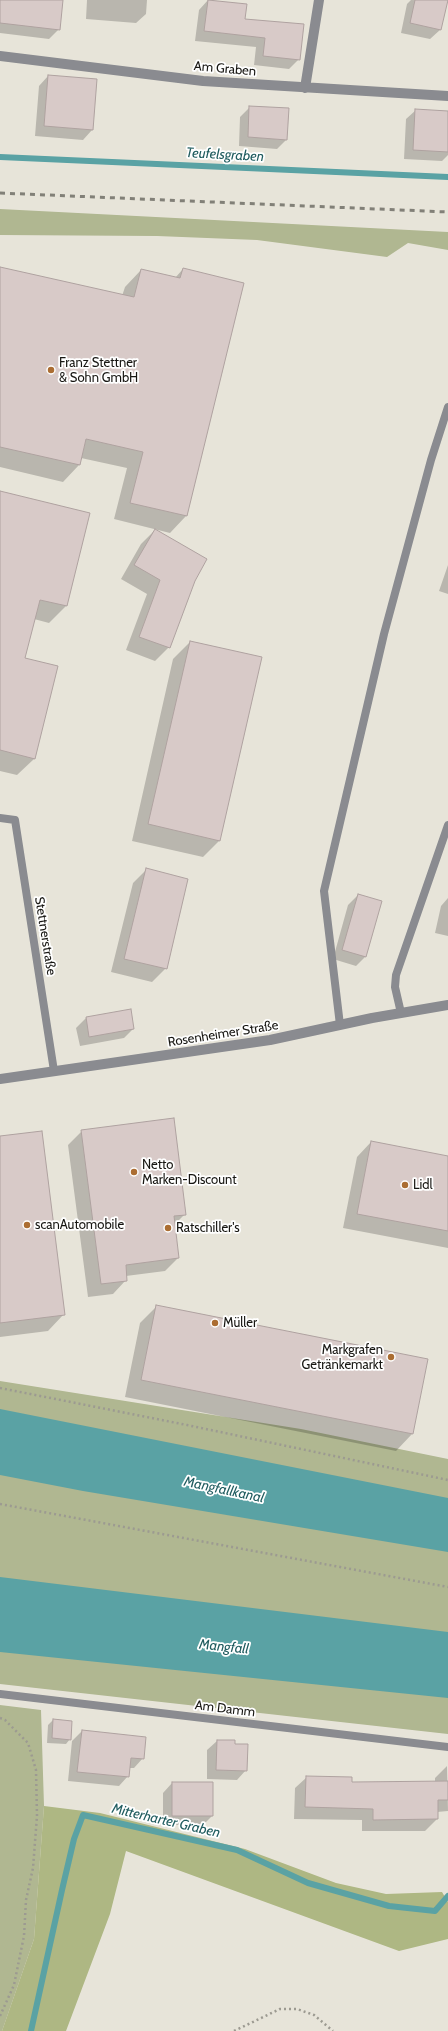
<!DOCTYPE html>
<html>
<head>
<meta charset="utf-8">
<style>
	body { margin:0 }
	canvas { display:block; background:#e7e4d9 }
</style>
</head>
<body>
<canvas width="448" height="2031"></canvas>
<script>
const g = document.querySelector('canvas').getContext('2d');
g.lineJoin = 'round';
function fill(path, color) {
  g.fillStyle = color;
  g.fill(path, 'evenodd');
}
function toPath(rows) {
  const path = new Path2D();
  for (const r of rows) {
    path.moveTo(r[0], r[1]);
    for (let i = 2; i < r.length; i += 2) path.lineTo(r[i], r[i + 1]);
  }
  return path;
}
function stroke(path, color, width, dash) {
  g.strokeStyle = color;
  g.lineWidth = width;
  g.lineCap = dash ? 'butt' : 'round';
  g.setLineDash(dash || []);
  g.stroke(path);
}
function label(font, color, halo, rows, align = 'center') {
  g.font = font + ' Cabin,sans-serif';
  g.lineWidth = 3.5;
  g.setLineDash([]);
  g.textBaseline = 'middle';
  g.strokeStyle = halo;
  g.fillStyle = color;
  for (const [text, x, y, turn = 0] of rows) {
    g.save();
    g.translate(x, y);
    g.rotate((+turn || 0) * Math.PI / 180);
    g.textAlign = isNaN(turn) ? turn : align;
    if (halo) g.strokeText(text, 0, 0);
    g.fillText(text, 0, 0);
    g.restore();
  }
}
const green = toPath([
	[0,209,448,232,448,250,408,243,387,257,257,240,157,236,0,235],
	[0,1381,301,1429,448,1459,448,1734,0,1684],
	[0,1705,41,1710,44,1806,34,1939,2,2031,0,2031]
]);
const forest = toPath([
	[44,1806,100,1813,245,1849,336,1883,386,1894,442,1892,448,1902,448,1939,399,1951,126,1851,110,1914,66,2031,2,2031,34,1939]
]);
const water = toPath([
	[0,1409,448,1498,448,1552,83,1491,0,1475],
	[0,1577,448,1632,448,1698,0,1652]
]);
const shadow = toPath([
	[0,0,62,0,59,29,49,39,0,33],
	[87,0,147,0,146,14,136,23,86,19],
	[208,0,244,20,299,59,289,69,254,65,256,47,195,41,199,10],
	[411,0,446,1,440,30,430,39,401,33,407,4],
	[48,76,96,80,92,130,83,140,35,136,39,86],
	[250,107,286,140,277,149,239,146,240,117],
	[416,110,448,112,448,155,442,161,404,159,406,119],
	[0,268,122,296,125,287,141,270,175,278,183,269,242,283,186,516,170,533,114,519,127,468,81,458,79,465,63,482,0,467],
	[0,492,88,514,66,606,49,623,34,619,24,659,34,759,17,775,0,771],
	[155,530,194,581,169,647,155,661,126,650,147,594,121,579,141,544],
	[448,565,448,594,439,591],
	[190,642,220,840,203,857,132,841,173,659],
	[146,870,166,968,152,982,111,972,133,883],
	[358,895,365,957,356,966,333,959,348,905],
	[448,898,448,936,435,933,441,906],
	[130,1011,133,1029,124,1038,80,1046,76,1028,86,1018],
	[82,1131,185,1214,174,1225,178,1258,165,1271,126,1276,126,1280,113,1294,88,1297,68,1145],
	[0,1137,64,1314,48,1331,0,1337],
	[371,1142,448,1157,448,1248,343,1228,357,1157],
	[157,1306,427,1360,412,1434,396,1451,125,1397,140,1323],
	[53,1720,70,1739,66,1744,47,1743,48,1725],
	[82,1731,143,1758,134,1768,129,1768,128,1776,119,1786,68,1781,72,1741],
	[217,1741,234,1741,234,1745,246,1770,237,1780,207,1779,207,1750],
	[447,1766,448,1811,437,1812,437,1819,425,1831,362,1831,362,1820,294,1819,295,1788,307,1777,351,1783,435,1782,435,1778],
	[172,1783,212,1816,203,1825,163,1825,163,1793]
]);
const stream = toPath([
	[0,157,448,177],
	[31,2031,62,1890,74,1839,83,1815,237,1850,308,1883,389,1906,435,1911,448,1896]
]);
const building = toPath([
	[0,0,63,0,60,30,0,23,0,0],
	[208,0,247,4,245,19,304,24,300,60,263,56,265,38,204,31,208,0],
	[415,0,448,0,441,30,410,23,415,0],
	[48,75,97,79,93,130,44,126,48,75],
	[249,106,289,108,287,140,248,137,249,106],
	[415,109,448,111,448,152,413,150,415,109],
	[0,267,134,297,141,269,180,278,183,268,244,283,187,516,130,503,143,452,86,439,80,465,0,447,0,267],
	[0,491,90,513,67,606,40,600,25,658,58,666,35,759,0,750,0,491],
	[155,529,207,559,195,581,170,648,139,637,160,580,134,565,155,529],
	[190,641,262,657,220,841,148,824,190,641],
	[146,868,188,879,167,969,124,959,146,868],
	[358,894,382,901,366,957,342,950,358,894],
	[131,1009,134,1029,89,1037,86,1017,131,1009],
	[174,1118,186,1215,174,1216,179,1258,126,1265,127,1281,101,1284,81,1130,174,1118],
	[42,1131,65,1315,0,1323,0,1136,42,1131],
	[371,1141,448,1156,448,1231,357,1214,371,1141],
	[156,1305,428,1359,413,1434,141,1380,156,1305],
	[53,1719,72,1721,71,1740,52,1738,53,1719],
	[82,1730,146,1737,144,1759,131,1758,129,1777,77,1772,82,1730],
	[217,1740,235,1740,235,1744,248,1744,247,1771,216,1770,217,1740],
	[306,1776,352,1777,352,1782,448,1781,448,1800,438,1800,438,1819,373,1820,373,1809,305,1807,306,1776],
	[172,1782,213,1782,213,1816,172,1816,172,1782]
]);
const path = toPath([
	[0,1388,187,1425,448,1480],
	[0,1504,448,1587],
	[0,1718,5,1720,28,1743,36,1770,37,1816,33,1868,26,1900,24,1936,14,1985,0,2016],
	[234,2031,280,2009,297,2009,314,2015,333,2031]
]);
const lane = toPath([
	[0,818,15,820,54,1071],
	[401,1013,395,987,396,975,448,825],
	[340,1025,324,891,384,634,431,460,448,407],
	[0,1694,448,1747]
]);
const street = toPath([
	[0,56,203,81,448,96],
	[305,88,319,0],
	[0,1079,270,1040,372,1018,448,1005]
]);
const rail = toPath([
	[0,193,448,212]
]);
const markers = [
	[51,370,4,"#ab6d32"],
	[134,1172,4,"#ab6d32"],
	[405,1185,4,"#ab6d32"],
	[27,1225,4,"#ab6d32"],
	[168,1228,4,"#ab6d32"],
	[215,1323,4,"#ab6d32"],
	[391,1357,4,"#ab6d32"]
];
const streetNames = [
	["Am Graben",225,69,5],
	["Stettnerstraße",45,936,81],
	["Rosenheimer Straße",223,1034,-9],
	["Am Damm",225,1709,7]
];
const poiNames = [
	["Franz Stettner",59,363],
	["& Sohn GmbH",59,378],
	["Netto",142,1165],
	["Marken-Discount",142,1180],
	["Lidl",413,1185],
	["scanAutomobile",35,1225],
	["Ratschiller's",176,1228],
	["Müller",223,1323],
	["Markgrafen",383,1350,"right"],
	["Getränkemarkt",383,1365,"right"]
];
const waterNames = [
	["Teufelsgraben",225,155,3],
	["Mangfallkanal",224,1490,12],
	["Mangfall",224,1647,6],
	["Mitterharter Graben",166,1821,13]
];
fill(green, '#b0b791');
fill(forest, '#aeb783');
fill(water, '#5aa2a4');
fill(shadow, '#0003');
stroke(stream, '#5aa2a4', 6);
fill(building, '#d8cac8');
stroke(building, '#afa2a0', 1);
stroke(path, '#9c9a91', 2.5, [2, 3]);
stroke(lane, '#8a8b90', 8);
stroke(street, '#8a8b90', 10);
stroke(rail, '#828078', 3, [5, 5]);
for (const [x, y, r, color] of markers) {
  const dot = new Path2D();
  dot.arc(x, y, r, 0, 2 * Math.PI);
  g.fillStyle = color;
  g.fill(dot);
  stroke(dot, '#fff', 1.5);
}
label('13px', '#171612', '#fff', streetNames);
label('13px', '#171612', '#fff', poiNames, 'left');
label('italic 14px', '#205c5f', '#fff', waterNames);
</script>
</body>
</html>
